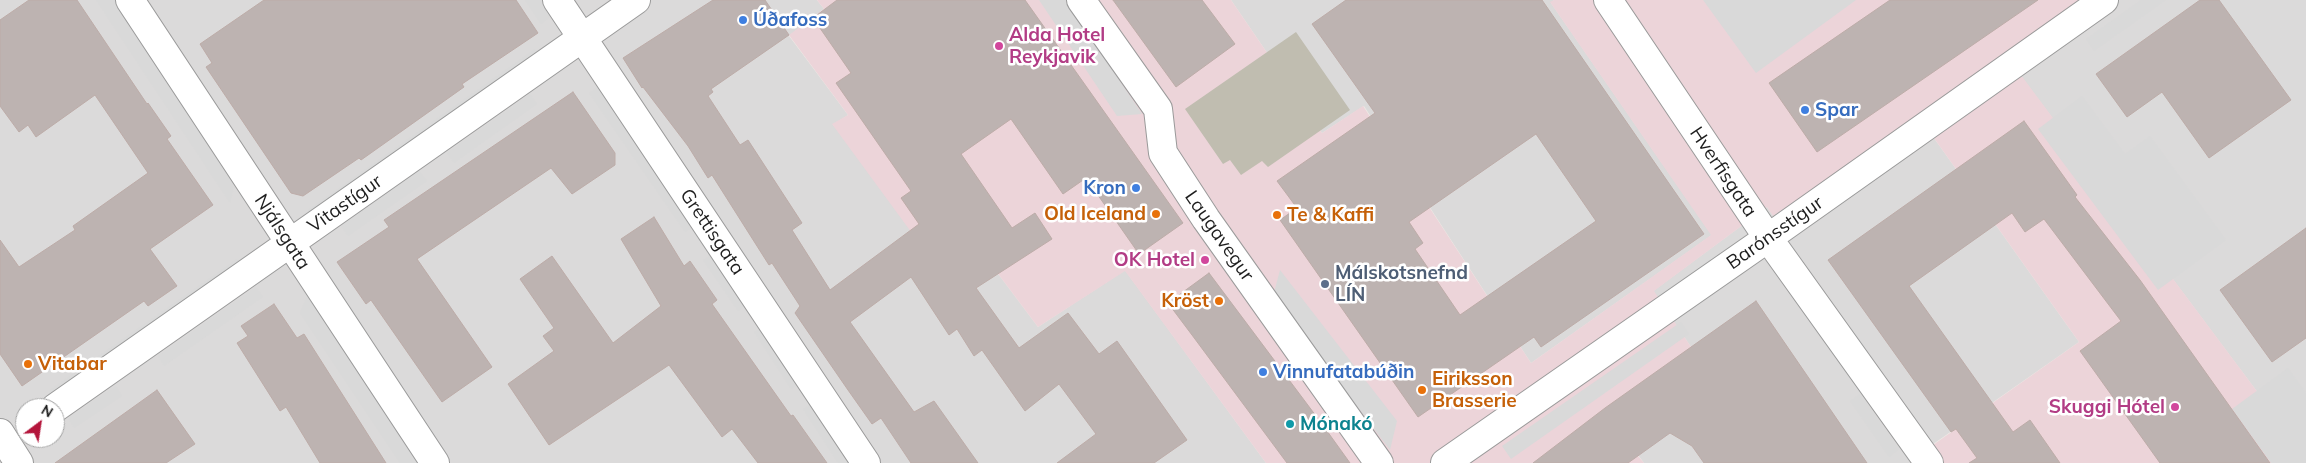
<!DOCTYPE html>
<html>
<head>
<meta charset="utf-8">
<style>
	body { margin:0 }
	#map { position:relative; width:2306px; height:463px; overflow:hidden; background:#ede8e4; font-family:Mulish,sans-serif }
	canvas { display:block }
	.north { position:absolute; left:15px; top:398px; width:50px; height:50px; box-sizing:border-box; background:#fff; border:1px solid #a5a5a5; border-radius:50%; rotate:31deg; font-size:14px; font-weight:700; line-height:20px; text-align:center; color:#1d1d1d }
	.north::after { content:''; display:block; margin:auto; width:18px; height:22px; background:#b4153b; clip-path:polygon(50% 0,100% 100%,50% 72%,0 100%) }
</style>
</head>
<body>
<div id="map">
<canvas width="2306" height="463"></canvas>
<div class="north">N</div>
</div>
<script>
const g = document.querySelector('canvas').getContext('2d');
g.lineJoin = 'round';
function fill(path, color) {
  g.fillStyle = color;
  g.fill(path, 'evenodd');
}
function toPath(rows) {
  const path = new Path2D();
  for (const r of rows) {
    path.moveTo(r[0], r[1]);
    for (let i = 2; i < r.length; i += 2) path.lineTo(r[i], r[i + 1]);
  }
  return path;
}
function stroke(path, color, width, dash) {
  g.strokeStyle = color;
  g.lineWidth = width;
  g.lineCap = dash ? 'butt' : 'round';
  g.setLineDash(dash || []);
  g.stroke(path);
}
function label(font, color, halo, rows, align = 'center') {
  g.font = font + ' Mulish,sans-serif';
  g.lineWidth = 5;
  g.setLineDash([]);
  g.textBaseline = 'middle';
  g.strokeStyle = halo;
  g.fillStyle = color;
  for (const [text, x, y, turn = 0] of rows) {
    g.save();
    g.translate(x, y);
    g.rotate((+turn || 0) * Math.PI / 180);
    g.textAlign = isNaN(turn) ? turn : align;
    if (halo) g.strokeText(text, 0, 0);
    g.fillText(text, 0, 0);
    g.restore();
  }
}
const residential = toPath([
	[0,0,817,0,824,9,789,36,848,115,833,125,984,255,1038,327,1125,270,1266,463,0,463],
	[25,408,55,408,55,438,25,438],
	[1231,0,1554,0,1551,3,1712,235,1531,363,1364,106,1322,133],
	[2082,0,2306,0,2306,457,2005,55],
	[1919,117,2079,342,1926,449,1936,463,1644,463,1638,455,1691,347,1653,291,1767,207,1773,215]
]);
const commercial = toPath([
	[817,0,1231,0,1322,133,1363,106,1531,363,1711,235,1550,2,1554,0,2082,0,2006,55,2306,457,2306,463,1936,463,1926,450,2079,342,1919,117,1773,216,1767,207,1654,291,1691,347,1638,456,1644,463,1266,463,1125,271,1038,327,984,255,947,281,832,124,848,115,789,35,824,9]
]);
const construction = toPath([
	[1296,32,1350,110,1268,167,1262,161,1241,175,1230,160,1223,164,1185,109]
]);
const parking = toPath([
	[96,0,124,0,238,172,230,203],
	[525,0,545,0,554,14,541,24],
	[1039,0,1066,0,1142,114,1117,116],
	[1703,0,1856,0,1756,73],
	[2141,0,2166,0,2094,51,2086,39],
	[535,49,542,60,314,221,308,210],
	[599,86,694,226,685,232,589,93],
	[530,94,537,104,454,163,447,153],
	[2082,96,2125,154,2150,136,2226,240,2158,290,2038,129],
	[419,171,427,181,348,236,341,226],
	[713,254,747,304,738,311,703,260],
	[237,259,244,269,46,405,50,390],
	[1280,270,1397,421,1390,450,1273,296],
	[256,287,263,297,164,366,158,356],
	[309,291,425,463,400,463,300,313],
	[1681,322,1689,334,1511,459,1502,446],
	[763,327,800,383,791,389,754,332],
	[2288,368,2306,393,2306,463,2271,463,2232,409],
	[116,386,122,396,74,428,68,418],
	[1860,394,1899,449,1889,457,1850,401],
	[814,403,853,463,838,463,803,409]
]);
const building = toPath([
	[29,0,77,0,147,104,148,103,171,136,167,139,213,205,150,249,177,286,148,306,144,301,22,386,0,354,0,240,19,267,75,230,73,226,148,173,95,95,36,137,28,125,19,132,0,106,0,20,29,0],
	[264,0,516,0,538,33,462,84,464,87,361,160,359,158,303,196,291,193,206,67,212,63,200,44,264,0],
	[713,0,765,0,789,35,711,89,713,92,708,96,740,145,748,140,802,223,792,230,830,290,919,224,901,198,911,191,836,83,851,73,813,18,837,0,1025,0,1183,223,1139,254,1086,178,1063,194,1011,119,961,154,1012,228,1035,213,1052,239,976,288,1019,348,1068,313,1099,354,1117,341,1187,440,1154,463,1057,463,1096,434,1059,384,1025,411,982,350,974,356,957,329,949,335,911,277,850,322,914,412,934,401,978,463,911,463,881,418,872,424,848,390,795,313,800,306,772,263,769,265,712,175,708,178,688,146,643,87,642,88,623,58,713,0],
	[1113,0,1202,0,1235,44,1176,87,1113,0],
	[1346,0,1542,0,1704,234,1541,347,1534,337,1418,417,1280,220,1297,208,1277,181,1375,113,1312,24,1346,0],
	[1536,134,1596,221,1460,315,1415,249,1423,243,1409,222,1536,134],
	[1890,0,2038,0,1817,152,1769,83,1890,0],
	[2200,0,2219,0,2291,100,2209,158,2162,92,2127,117,2096,74,2200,0],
	[573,92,615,153,615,165,572,194,551,168,417,259,492,367,442,402,371,300,366,304,337,262,389,227,384,220,573,92],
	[2024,121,2077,195,2075,197,2140,280,2270,463,2160,463,2080,351,2121,321,2044,219,2025,232,2012,213,1909,286,2013,432,2030,420,2060,463,1969,463,1977,458,1956,429,1951,432,1828,260,2024,121],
	[654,217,684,266,690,261,717,300,712,304,791,416,793,415,827,463,758,463,732,429,722,437,669,365,549,445,508,384,554,351,543,336,554,328,520,279,552,256,613,343,661,306,621,239,654,217],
	[2306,228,2306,338,2272,362,2220,290,2306,228],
	[1209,273,1322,424,1350,463,1287,463,1192,335,1168,303,1209,273],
	[1756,301,1867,463,1704,463,1692,446,1670,433,1628,463,1533,463,1605,408,1756,301],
	[274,304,297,338,304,334,386,463,320,463,286,407,280,411,237,343,248,336,241,326,274,304],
	[157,390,195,444,166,463,55,463,157,390]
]);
const minor = toPath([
	[130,0,435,463],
	[557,0,866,463],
	[1081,0,1158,109,1163,153,1206,219,1379,463],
	[1608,0,1768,238,1929,463],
	[55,408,636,0],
	[0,433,19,463],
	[1445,463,1768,238,2104,0]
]);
const markers = [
	[743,20,5,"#3f7fe0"],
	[999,46,5,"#d1479c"],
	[1805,110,5,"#3f7fe0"],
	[1136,188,5,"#3f7fe0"],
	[1156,214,5,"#e8710a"],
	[1277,215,5,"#e8710a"],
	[1205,260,5,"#d1479c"],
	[1325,284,5,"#5c6f8a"],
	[1219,301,5,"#e8710a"],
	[28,364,5,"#e8710a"],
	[1263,372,5,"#3f7fe0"],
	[1422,390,5,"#e8710a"],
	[2175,407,5,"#d1479c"],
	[1290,424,5,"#0f9aa8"]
];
const shopNames = [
	["Úðafoss",753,20],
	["Spar",1815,110],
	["Kron",1126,188,"right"],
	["Vinnufatabúðin",1273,372]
];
const hotelNames = [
	["Alda Hotel",1009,35,"left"],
	["Reykjavik",1009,57,"left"],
	["OK Hotel",1195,260],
	["Skuggi Hótel",2165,407]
];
const streetNames = [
	["Hverfisgata",1723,172,56],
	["Vitastígur",345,204,-35],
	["Njálsgata",282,232,57],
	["Grettisgata",712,232,56],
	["Barónsstígur",1775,233,-35],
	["Laugavegur",1219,236,55]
];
const foodNames = [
	["Old Iceland",1146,214,"right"],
	["Te & Kaffi",1287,215],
	["Kröst",1209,301,"right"],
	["Vitabar",38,364],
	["Eiriksson",1432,379],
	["Brasserie",1432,401]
];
const serviceNames = [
	["Málskotsnefnd",1335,273],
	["LÍN",1335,295]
];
const cultureNames = [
	["Mónakó",1300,424]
];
fill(residential, '#dbdada');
fill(commercial, '#ecd4d9');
fill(construction, '#c0bdb0');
fill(parking, '#d9d9d9');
fill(building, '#bdb3b1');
stroke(building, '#bdaca8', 1);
stroke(minor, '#9a9a9a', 30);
stroke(minor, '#fff', 28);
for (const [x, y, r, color] of markers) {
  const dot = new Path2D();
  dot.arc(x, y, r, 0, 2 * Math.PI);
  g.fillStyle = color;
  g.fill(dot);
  stroke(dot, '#fff', 2);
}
label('bold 19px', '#366cbe', '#fff', shopNames, 'left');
label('bold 19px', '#b23c85', '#fff', hotelNames, 'right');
label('19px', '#1d1d1d', '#fff', streetNames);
label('bold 19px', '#c56008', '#fff', foodNames, 'left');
label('bold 19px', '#4e5e75', '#fff', serviceNames, 'left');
label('bold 19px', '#0d838f', '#fff', cultureNames, 'left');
</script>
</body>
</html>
